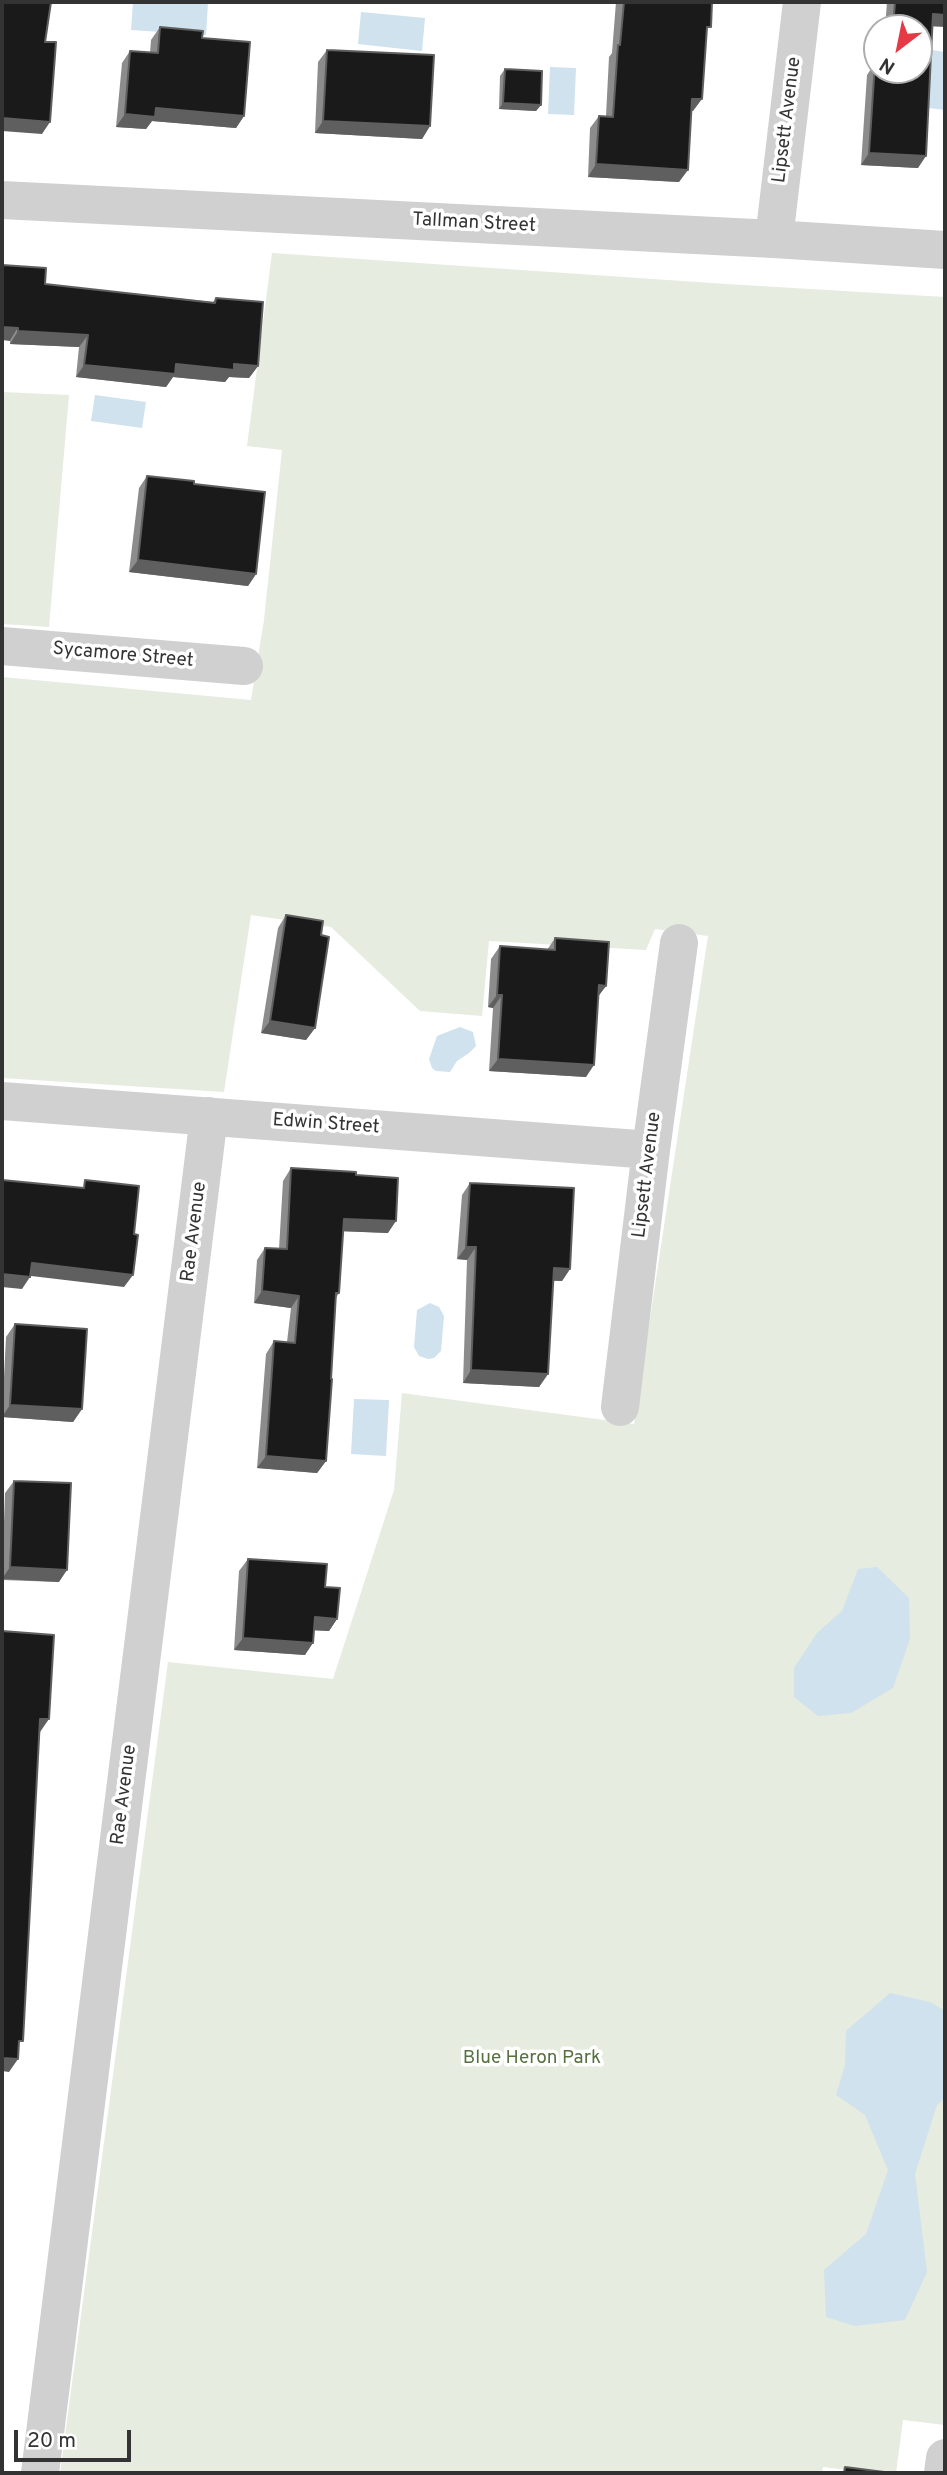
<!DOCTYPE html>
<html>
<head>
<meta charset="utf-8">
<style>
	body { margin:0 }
	#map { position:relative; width:947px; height:2475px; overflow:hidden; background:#fff; font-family:Overpass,sans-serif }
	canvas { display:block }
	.frame { position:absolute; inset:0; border:4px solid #333; pointer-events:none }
	.north { position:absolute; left:863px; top:14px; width:70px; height:70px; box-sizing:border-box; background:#fff; border:2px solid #adadad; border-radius:50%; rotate:212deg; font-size:19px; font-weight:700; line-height:28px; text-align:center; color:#333 }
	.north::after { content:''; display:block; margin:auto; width:24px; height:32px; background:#e63946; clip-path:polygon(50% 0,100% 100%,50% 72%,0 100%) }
	.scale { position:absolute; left:14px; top:2430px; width:117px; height:32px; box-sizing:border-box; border:4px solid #333; border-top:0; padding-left:9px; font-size:21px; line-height:24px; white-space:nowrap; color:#333; -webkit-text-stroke:5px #fff; paint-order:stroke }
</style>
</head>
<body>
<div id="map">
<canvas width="947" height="2475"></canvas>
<div class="frame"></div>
<div class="north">N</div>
<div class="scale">20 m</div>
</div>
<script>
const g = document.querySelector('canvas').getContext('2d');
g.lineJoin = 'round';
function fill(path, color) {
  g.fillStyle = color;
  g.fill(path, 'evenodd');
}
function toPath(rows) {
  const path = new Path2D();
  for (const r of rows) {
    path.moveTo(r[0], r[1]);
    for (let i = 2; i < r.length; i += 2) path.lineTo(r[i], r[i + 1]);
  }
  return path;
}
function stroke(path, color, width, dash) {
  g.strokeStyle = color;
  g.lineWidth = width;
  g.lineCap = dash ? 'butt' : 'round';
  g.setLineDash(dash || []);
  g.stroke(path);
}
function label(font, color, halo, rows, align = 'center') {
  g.font = font + ' Overpass,sans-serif';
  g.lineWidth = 7;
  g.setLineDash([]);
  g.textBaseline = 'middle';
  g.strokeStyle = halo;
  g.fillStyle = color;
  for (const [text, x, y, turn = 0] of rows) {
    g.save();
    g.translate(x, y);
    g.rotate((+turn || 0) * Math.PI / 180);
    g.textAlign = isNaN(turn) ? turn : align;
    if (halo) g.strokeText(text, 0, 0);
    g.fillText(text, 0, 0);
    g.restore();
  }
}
const green = toPath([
	[272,253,726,284,945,297,945,2425,903,2420,896,2473,871,2473,823,2467,822,2473,60,2473,168,1662,333,1679,394,1490,402,1393,634,1424,708,936,655,929,646,950,489,941,482,1016,420,1011,331,927,251,915,224,1092,2,1078,2,946,4,927,2,926,2,677,251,700,264,620,282,450,247,446],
	[2,392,69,395,49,627,2,624]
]);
const water = toPath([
	[133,2,208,3,206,35,131,30],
	[361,12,425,18,422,51,358,44],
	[932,50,945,52,945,110,928,108],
	[550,67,576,68,574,115,548,114],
	[95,395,146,402,142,428,91,421],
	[460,1027,473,1032,476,1046,469,1053,457,1061,450,1072,436,1071,432,1068,429,1059,437,1036],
	[430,1303,439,1307,444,1316,441,1351,434,1358,428,1359,419,1356,414,1347,417,1310],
	[354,1399,389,1400,386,1456,351,1454],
	[877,1567,909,1598,910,1639,893,1688,851,1713,818,1716,794,1697,794,1668,817,1633,842,1611,858,1569],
	[890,1993,930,2002,945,2011,945,2098,937,2105,915,2174,927,2272,905,2320,855,2326,826,2317,824,2270,866,2234,888,2170,865,2115,836,2095,845,2065,846,2031]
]);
const minor = toPath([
	[2,200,774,239,945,250],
	[774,239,802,2],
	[2,646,244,666],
	[2,1101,651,1150],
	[620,1407,651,1150,679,943],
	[40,2473,209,1116],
	[943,2473,945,2458]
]);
const wall = toPath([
	[616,2,712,2,679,182,588,177,590,128,599,116,606,116,609,57,612,53],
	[887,2,945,2,933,26,918,168,861,165,867,75,875,63,919,70,919,28,885,28],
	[160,27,202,38,244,116,236,128,152,121,146,129,116,127,122,63,130,51,150,53,151,40],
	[327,50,430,126,422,139,315,133,318,62],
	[505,69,541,105,536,111,499,109,500,76],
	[45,284,213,302,216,298,258,366,249,378,229,377,225,382,173,377,166,387,76,377,79,347,10,344,10,341],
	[147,476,194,484,256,574,248,586,129,572,139,488],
	[286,915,321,935,315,1028,306,1040,261,1033,278,928],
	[555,938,606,986,598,996,586,1077,489,1071,493,1008,488,1007,491,959,500,946,547,950],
	[291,1168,356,1175,388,1233,343,1231,339,1293,336,1298,326,1461,317,1473,257,1468,266,1354,274,1341,287,1342,291,1308,254,1303,257,1260,265,1248,279,1249,283,1181],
	[470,1183,570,1269,562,1281,553,1281,548,1374,539,1387,463,1383,467,1260,457,1259,462,1195],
	[15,1324,82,1409,73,1422,2,1417,6,1337],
	[14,1481,59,1582,2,1580,5,1493],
	[248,1559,325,1587,337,1619,329,1631,314,1630,305,1655,234,1650,239,1571]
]);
const shadedWall = toPath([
	[933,14,945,15,945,27,925,26],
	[692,99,702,99,693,111,684,111],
	[503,103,541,105,536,111,499,109],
	[156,108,244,116,236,128,152,121,146,129,116,127,125,114],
	[2,118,50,122,42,134,2,131],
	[323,121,430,126,422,139,315,133],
	[869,153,926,156,918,168,861,165],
	[596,164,688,170,679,182,588,177],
	[2,327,18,328,10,341,2,340],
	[18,331,88,335,79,347,10,344],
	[234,364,258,366,249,378,229,377,225,382,173,377,166,387,76,377,84,365],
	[138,560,256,574,248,586,129,572],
	[599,985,606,986,597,998],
	[497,995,502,995,493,1008,488,1007],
	[270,1021,315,1028,306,1040,261,1033],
	[498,1059,594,1065,586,1077,489,1071],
	[344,1219,396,1221,388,1233,335,1231],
	[466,1247,476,1247,467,1260,457,1259],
	[32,1263,133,1275,124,1287,23,1275],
	[554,1268,570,1269,562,1281,545,1280],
	[2,1274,30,1277,22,1289,2,1287],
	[262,1291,299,1296,291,1308,254,1303],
	[471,1370,548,1374,539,1387,463,1383],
	[10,1405,82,1409,73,1422,2,1417],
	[266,1456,326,1461,317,1473,257,1468],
	[10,1567,67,1570,59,1582,2,1579],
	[315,1617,337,1619,329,1631,306,1630],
	[243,1638,313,1643,305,1655,234,1650],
	[40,1719,49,1719,40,1732,31,1731],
	[2,2058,18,2059,9,2072,2,2071]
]);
const building = toPath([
	[2,2,51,2,45,42,56,42,50,122,2,118,2,2],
	[624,2,712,2,711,27,707,27,702,99,692,99,688,170,596,164,599,116,613,117,618,45,620,45,624,2],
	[895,2,945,2,945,15,933,14,926,156,869,153,875,63,877,63,877,70,919,70,919,28,893,28,895,2],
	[160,27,203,31,202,38,250,42,244,116,156,108,155,117,125,114,130,51,158,53,160,27],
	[327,50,434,55,430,126,323,121,327,50],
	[505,69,542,71,541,105,503,103,505,69],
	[2,265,46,268,45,284,215,303,216,298,263,302,258,366,234,364,234,370,176,364,175,374,84,365,88,335,18,331,18,328,2,327,2,265],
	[147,476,194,481,194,484,265,492,256,574,138,560,147,476],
	[286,915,323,921,321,935,329,937,315,1028,270,1021,286,915],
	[555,938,609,942,606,986,599,985,594,1065,498,1059,502,995,497,995,500,946,555,950,555,938],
	[291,1168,356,1172,356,1175,398,1178,396,1221,344,1219,339,1293,336,1293,331,1379,332,1379,326,1461,266,1456,274,1341,295,1343,299,1296,262,1291,265,1248,287,1249,291,1168],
	[2,1180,84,1188,85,1180,139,1186,134,1234,138,1235,133,1275,32,1263,30,1277,2,1274,2,1180],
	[470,1183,574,1188,570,1269,554,1268,548,1374,471,1370,476,1247,466,1247,470,1183],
	[15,1324,87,1329,82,1409,10,1405,15,1324],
	[14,1481,71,1483,67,1570,10,1567,14,1481],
	[248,1559,327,1564,325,1587,340,1588,337,1619,315,1617,313,1643,243,1638,248,1559],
	[2,1631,54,1635,49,1719,40,1719,23,2041,19,2041,18,2059,2,2058,2,1631],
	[845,2467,892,2473,844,2473,845,2467]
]);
const streetNames = [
	["Lipsett Avenue",788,120,-83],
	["Tallman Street",474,224,3],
	["Sycamore Street",123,656,5],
	["Edwin Street",326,1125,4],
	["Lipsett Avenue",648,1175,-83],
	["Rae Avenue",195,1232,-83],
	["Rae Avenue",125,1795,-83]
];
const parkNames = [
	["Blue Heron Park",532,2059]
];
fill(green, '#e6ecdf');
fill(water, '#cfe2ee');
stroke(minor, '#d0d0d0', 38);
fill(wall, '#8c8c8c');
fill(shadedWall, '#5f5f5f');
fill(building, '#1a1a1a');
stroke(building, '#5f5f5f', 2);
label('19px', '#333', '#fff', streetNames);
label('19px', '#56703f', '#fff', parkNames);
</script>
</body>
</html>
